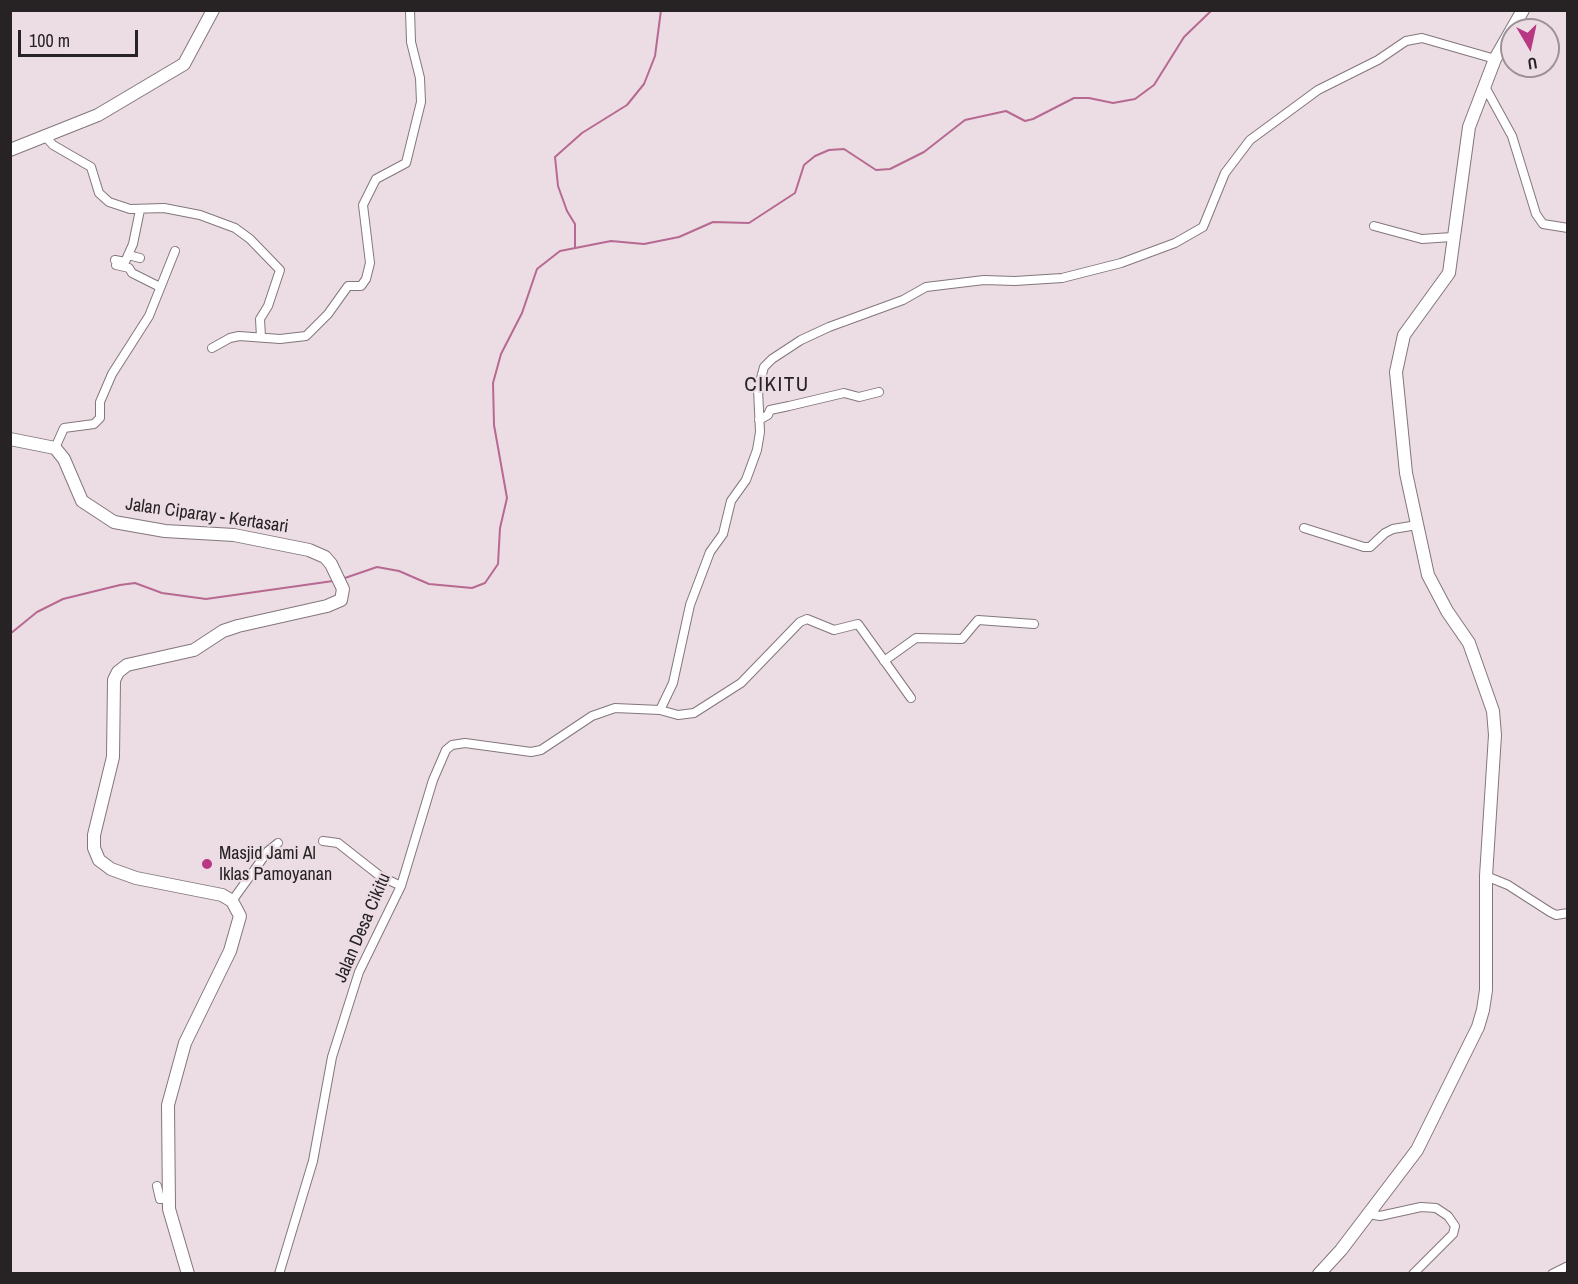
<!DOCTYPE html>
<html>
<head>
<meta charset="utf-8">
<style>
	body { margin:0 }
	#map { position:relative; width:1578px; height:1284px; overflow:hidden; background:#ebdde3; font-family:"Archivo Narrow",sans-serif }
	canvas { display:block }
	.frame { position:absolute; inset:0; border:12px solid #272224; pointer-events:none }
	.north { position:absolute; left:1500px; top:18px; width:60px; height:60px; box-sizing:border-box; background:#ebdde3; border:2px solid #9d9297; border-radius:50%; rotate:171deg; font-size:16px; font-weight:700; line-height:24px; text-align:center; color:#272224 }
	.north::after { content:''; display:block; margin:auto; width:21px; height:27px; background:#b83883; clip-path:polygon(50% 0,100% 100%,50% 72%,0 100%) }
	.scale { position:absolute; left:18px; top:30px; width:120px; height:27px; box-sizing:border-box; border:3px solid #272224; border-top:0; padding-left:8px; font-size:18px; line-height:21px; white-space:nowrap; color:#272224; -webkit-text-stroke:4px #ebdde3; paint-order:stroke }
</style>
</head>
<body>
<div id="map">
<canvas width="1578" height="1284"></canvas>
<div class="frame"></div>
<div class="north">U</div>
<div class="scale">100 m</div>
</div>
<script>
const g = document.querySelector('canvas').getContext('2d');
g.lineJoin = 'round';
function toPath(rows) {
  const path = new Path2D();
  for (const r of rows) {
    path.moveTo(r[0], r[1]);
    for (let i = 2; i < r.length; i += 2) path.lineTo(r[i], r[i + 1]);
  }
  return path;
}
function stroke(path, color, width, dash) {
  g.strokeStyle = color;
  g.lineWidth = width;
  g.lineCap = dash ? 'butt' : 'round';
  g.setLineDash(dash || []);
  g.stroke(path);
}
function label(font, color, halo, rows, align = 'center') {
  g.font = font + ' "Archivo Narrow",sans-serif';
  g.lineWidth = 4.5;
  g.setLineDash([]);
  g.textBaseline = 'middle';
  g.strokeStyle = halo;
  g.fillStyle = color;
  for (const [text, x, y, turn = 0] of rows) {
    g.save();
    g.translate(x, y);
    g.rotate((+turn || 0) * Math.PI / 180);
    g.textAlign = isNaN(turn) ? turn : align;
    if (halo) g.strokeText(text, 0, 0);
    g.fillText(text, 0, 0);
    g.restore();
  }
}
const stream = toPath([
	[575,248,575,224,567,211,558,186,555,157,582,133,627,105,644,84,655,56,661,10],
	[342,579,377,567,399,571,429,584,472,588,485,583,498,564,500,528,507,498,494,425,493,383,501,354,522,313,537,269,560,251,611,241,644,244,679,237,713,222,749,223,795,193,804,165,815,156,829,150,844,149,876,170,890,169,924,152,965,120,1006,111,1025,121,1033,119,1074,98,1089,98,1113,103,1135,99,1154,85,1184,37,1212,10],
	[10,634,37,612,63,599,120,585,135,583,162,593,206,599,333,581]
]);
const street = toPath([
	[1484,85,1512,136,1536,214,1543,224,1568,228],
	[44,135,53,145,91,167,99,193,109,202,130,209,164,208,200,215,235,228,250,239,280,270,268,306,260,319,261,337],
	[1374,226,1422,239,1452,237],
	[128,255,140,258],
	[115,260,125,262,133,244,140,210],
	[116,265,129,268,132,273,160,287],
	[212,348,230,338,239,336,280,339,306,336,328,314,348,286,361,286,366,279,370,263,363,205,376,179,406,163,421,102,420,78,411,42,410,10],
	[759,420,768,415,770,410,789,406,844,393,859,397,879,392],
	[55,448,64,428,94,424,100,418,100,402,112,374,149,316,175,251],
	[1304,528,1364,547,1370,547,1385,533,1393,529,1417,525],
	[884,661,916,638,962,639,978,620,1034,624],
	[660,710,673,683,690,605,710,552,723,534,731,501,746,480,757,450,760,432,758,389,764,367,772,359,801,340,829,327,903,300,926,287,984,280,1015,281,1062,278,1121,263,1175,243,1203,227,1225,173,1250,140,1318,90,1378,60,1406,41,1422,38,1495,59],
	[323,841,338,843,380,876,401,886],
	[1486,876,1508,885,1550,912,1556,915,1568,913],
	[232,901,268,851,278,843],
	[157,1186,160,1199,168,1199],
	[1369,1214,1380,1216,1421,1207,1436,1208,1448,1216,1455,1226,1453,1234,1413,1274],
	[279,1274,313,1161,332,1057,359,972,401,886,433,780,446,750,452,745,465,743,531,752,541,750,592,716,615,708,660,710,678,715,694,713,741,683,800,622,807,619,834,630,858,624,911,698],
	[1552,1274,1568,1266]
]);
const secondary = toPath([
	[10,150,98,115,184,64,213,10],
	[10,439,55,448,64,459,82,501,114,522,165,531,234,535,309,550,325,557,331,564,343,589,341,600,327,606,238,626,223,631,194,650,127,665,118,672,114,680,113,757,94,835,94,848,99,860,111,869,136,878,222,895,232,901,240,916,230,951,185,1043,168,1105,169,1209,188,1274],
	[1319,1274,1341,1250,1417,1150,1478,1027,1483,1010,1486,990,1486,876,1495,735,1493,711,1469,643,1447,611,1428,575,1406,473,1396,372,1404,335,1449,273,1469,127,1495,59,1523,10]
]);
const markers = [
	[207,864,6,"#b83883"]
];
const streetNames = [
	["Jalan Ciparay - Kertasari",207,516,8],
	["Jalan Desa Cikitu",363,928,-67]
];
const poiNames = [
	["Masjid Jami Al",219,854],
	["Iklas Pamoyanan",219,875]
];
const quarterNames = [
	["CIKITU",777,385]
];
stroke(stream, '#b76991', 2);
stroke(street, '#83767c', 10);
stroke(secondary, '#83767c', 14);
stroke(street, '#fff', 8);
stroke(secondary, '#fff', 12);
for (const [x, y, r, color] of markers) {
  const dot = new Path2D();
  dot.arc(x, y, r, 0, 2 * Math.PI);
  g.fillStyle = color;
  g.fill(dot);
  stroke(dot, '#ebdde3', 2);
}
label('18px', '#272224', '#ebdde3', streetNames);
label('18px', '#272224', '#ebdde3', poiNames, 'left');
g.letterSpacing = '1.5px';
label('21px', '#272224', '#ebdde3', quarterNames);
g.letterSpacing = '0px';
</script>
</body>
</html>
